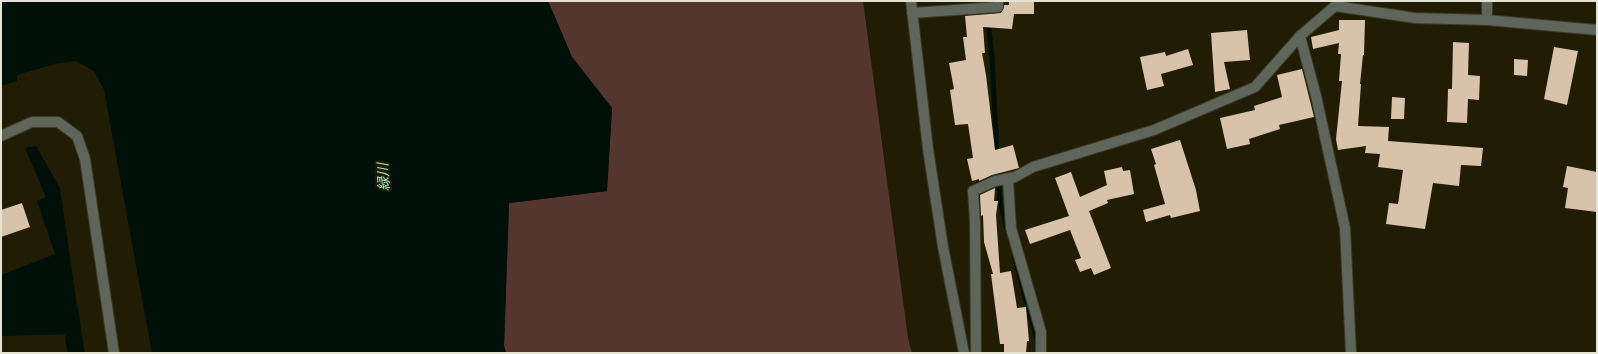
<!DOCTYPE html>
<html>
<head>
<meta charset="utf-8">
<style>
	body { margin:0 }
	#map { position:relative; width:1598px; height:354px; overflow:hidden; background:#201d04; font-family:"Crimson Pro",serif }
	canvas { display:block }
	.frame { position:absolute; inset:0; border:2px solid #e4e2d3; pointer-events:none }
</style>
</head>
<body>
<div id="map">
<canvas width="1598" height="354"></canvas>
<div class="frame"></div>
</div>
<script>
const g = document.querySelector('canvas').getContext('2d');
g.lineJoin = 'round';
function fill(path, color) {
  g.fillStyle = color;
  g.fill(path, 'evenodd');
}
function toPath(rows) {
  const path = new Path2D();
  for (const r of rows) {
    path.moveTo(r[0], r[1]);
    for (let i = 2; i < r.length; i += 2) path.lineTo(r[i], r[i + 1]);
  }
  return path;
}
function stroke(path, color, width, dash) {
  g.strokeStyle = color;
  g.lineWidth = width;
  g.lineCap = dash ? 'butt' : 'round';
  g.setLineDash(dash || []);
  g.stroke(path);
}
function label(font, color, halo, rows, align = 'center') {
  g.font = font + ' "Crimson Pro","Noto Sans JP",serif';
  g.lineWidth = 4;
  g.setLineDash([]);
  g.textBaseline = 'middle';
  g.strokeStyle = halo;
  g.fillStyle = color;
  for (const [text, x, y, turn = 0] of rows) {
    g.save();
    g.translate(x, y);
    g.rotate((+turn || 0) * Math.PI / 180);
    g.textAlign = isNaN(turn) ? turn : align;
    if (halo) g.strokeText(text, 0, 0);
    g.fillText(text, 0, 0);
    g.restore();
  }
}
const green = toPath([
	[548,1,863,1,908,338,912,353,506,353,504,346,509,203,607,191,612,108,572,57]
]);
const water = toPath([
	[1,1,548,1,572,57,612,108,607,191,509,203,504,346,506,353,152,353,104,90,94,71,76,61,55,64,17,75,17,81,1,86],
	[36,146,60,188,81,334,1,336,1,275,55,254,37,201,46,197,25,148]
]);
const stream = toPath([
	[986,1,992,57,997,156],
	[998,168,1000,201,1007,229],
	[1014,254,1027,307,1038,341]
]);
const canal = toPath([
	[70,312,76,353]
]);
const building = toPath([
	[1009,1,1034,2,1034,14,1014,14,1012,29,983,27,985,53,982,53,986,75,995,150,1013,145,1019,168,992,175,979,181,979,179,972,181,967,159,973,158,968,124,955,125,950,90,954,89,949,63,966,60,963,37,967,37,965,16,1001,13,1004,5,1009,5],
	[1339,20,1365,20,1364,55,1363,55,1360,84,1361,84,1358,126,1389,127,1388,141,1483,148,1481,166,1461,165,1459,186,1433,183,1425,229,1386,224,1389,203,1398,204,1403,170,1378,167,1380,154,1365,153,1366,146,1338,150,1336,139,1342,81,1339,81,1341,54,1338,54,1339,43,1313,49,1311,37,1339,30],
	[1247,30,1250,60,1224,62,1230,89,1215,92,1211,33],
	[1453,42,1469,43,1468,75,1480,76,1479,100,1468,99,1467,123,1447,122,1448,89,1452,89],
	[1554,47,1578,51,1567,105,1544,99],
	[1188,49,1193,65,1161,74,1164,86,1147,90,1140,57,1165,52,1166,56],
	[1514,59,1528,60,1527,76,1514,75],
	[1302,69,1314,117,1279,125,1280,129,1249,139,1250,144,1227,149,1220,118,1255,110,1254,106,1282,97,1277,75],
	[1392,97,1405,98,1404,119,1391,119],
	[1180,140,1196,190,1200,211,1171,218,1170,215,1146,222,1143,210,1165,204,1154,165,1156,164,1151,149],
	[1567,166,1597,172,1597,212,1565,208,1568,188,1563,187],
	[1122,167,1123,171,1130,170,1134,194,1107,200,1108,203,1089,211,1111,268,1094,275,1091,268,1080,272,1075,260,1081,258,1070,230,1030,244,1025,230,1069,216,1055,178,1071,172,1080,197,1107,185,1104,171],
	[995,188,994,201,998,201,996,215,1000,273,1011,271,1017,308,1026,307,1029,341,1027,341,1026,353,1004,353,1004,344,1000,344,991,274,993,274,984,242,983,215,981,216,980,195],
	[22,203,30,227,1,237,1,210]
]);
const street = toPath([
	[911,1,928,149,943,247,964,353],
	[1487,1,1487,20],
	[912,13,998,7,998,1],
	[1300,36,1316,96,1345,228,1351,353],
	[1,136,32,122,58,122,77,136,85,159,114,353],
	[1008,179,1011,228,1041,332,1041,353],
	[976,353,975,222,973,191,995,181,1015,177,1033,167,1154,130,1255,87,1300,36,1335,6,1415,18,1487,20,1597,30]
]);
const waterNames = [
	["緑川",384,177,-93]
];
fill(green, '#54362f');
fill(water, '#001008');
stroke(stream, '#001008', 5);
stroke(canal, '#001008', 17);
fill(building, '#d9c2aa');
stroke(street, '#3b3921', 12);
stroke(street, '#5e655b', 10);
label('italic 14px', '#a5e9cf', '#201d04', waterNames);
</script>
</body>
</html>
